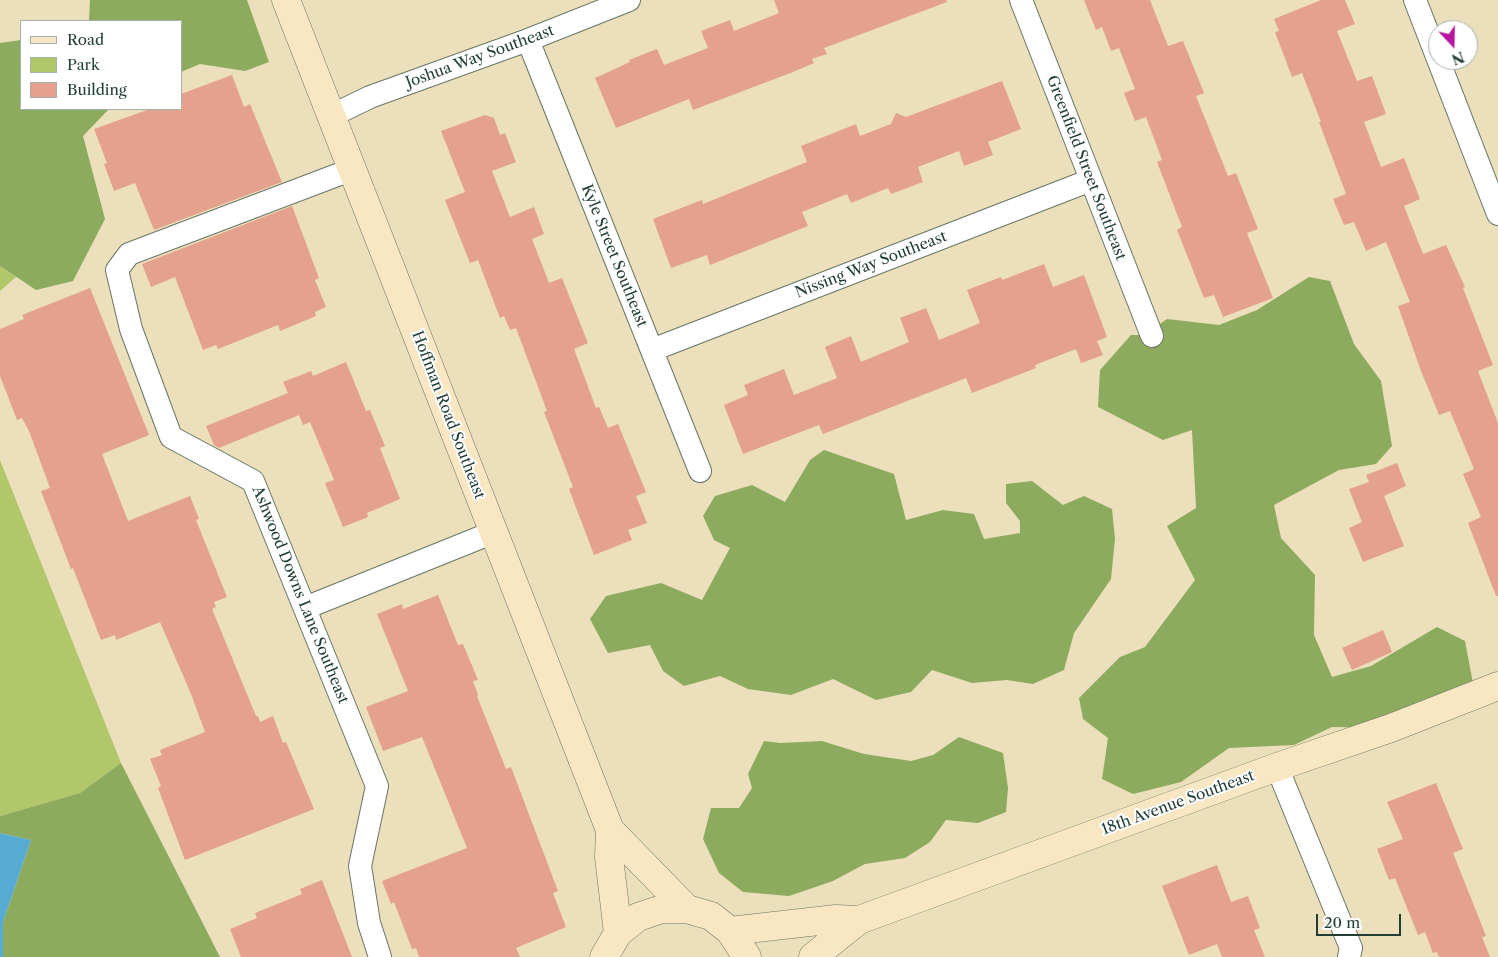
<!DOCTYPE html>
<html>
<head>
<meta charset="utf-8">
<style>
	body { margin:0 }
	#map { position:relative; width:1498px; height:957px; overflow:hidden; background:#ecdfbc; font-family:"Libre Caslon Text",serif }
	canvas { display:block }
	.legend { position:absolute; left:20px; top:20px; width:162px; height:90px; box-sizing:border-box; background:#fff; border:1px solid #a5b1ae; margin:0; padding:6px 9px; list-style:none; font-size:15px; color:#1f3d34 }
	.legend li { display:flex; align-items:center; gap:10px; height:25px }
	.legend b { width:25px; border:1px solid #a5b1ae }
	.north { position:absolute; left:1428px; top:20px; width:50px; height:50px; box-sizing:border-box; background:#fff; border:1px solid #a5b1ae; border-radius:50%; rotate:159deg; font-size:14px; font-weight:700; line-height:20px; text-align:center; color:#1f3d34 }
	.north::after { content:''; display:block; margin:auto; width:18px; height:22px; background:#b5179e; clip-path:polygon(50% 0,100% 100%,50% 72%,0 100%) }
	.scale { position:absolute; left:1316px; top:914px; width:85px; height:22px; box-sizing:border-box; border:2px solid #1f3d34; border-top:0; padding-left:6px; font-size:15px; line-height:18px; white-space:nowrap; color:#1f3d34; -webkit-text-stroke:4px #fff; paint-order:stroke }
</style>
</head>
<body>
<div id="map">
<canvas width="1498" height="957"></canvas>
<ul class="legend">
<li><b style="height:6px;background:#f9e7c3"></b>Road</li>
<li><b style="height:14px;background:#b2c66a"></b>Park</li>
<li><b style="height:14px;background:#e4a18d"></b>Building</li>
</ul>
<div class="north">N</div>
<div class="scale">20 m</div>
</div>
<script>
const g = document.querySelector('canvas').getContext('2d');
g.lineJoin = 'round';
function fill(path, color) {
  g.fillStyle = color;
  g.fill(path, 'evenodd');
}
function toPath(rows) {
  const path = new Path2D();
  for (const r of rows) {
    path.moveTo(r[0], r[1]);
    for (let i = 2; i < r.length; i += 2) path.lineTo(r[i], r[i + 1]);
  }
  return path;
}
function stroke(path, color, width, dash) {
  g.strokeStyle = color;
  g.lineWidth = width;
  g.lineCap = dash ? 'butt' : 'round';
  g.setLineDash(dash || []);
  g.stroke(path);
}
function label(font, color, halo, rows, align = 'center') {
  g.font = font + ' "Libre Caslon Text",serif';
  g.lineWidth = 4;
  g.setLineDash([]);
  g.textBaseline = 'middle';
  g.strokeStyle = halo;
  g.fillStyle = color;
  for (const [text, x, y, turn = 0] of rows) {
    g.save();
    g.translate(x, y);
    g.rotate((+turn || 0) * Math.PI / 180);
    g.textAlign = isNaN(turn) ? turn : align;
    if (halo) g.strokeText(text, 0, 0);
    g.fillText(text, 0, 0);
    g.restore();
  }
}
const green = toPath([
	[0,266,16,277,0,291],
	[0,460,121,763,80,793,0,816]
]);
const forest = toPath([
	[90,0,247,0,269,62,245,71,200,64,181,72,181,21,89,21],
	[21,40,21,109,109,109,83,136,105,219,73,281,36,290,0,266,0,43],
	[1309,277,1330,281,1354,344,1381,381,1392,446,1376,464,1339,470,1274,505,1281,538,1315,575,1314,635,1332,677,1371,666,1437,627,1465,641,1475,694,1391,728,1332,727,1294,745,1229,748,1181,782,1133,794,1102,779,1108,738,1083,719,1079,698,1120,657,1145,647,1195,580,1167,526,1196,508,1192,430,1163,440,1098,407,1100,370,1131,335,1144,335,1167,319,1219,325,1257,310],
	[824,450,894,474,906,520,943,510,974,514,984,539,1020,533,1020,521,1006,503,1006,484,1032,481,1063,505,1084,496,1112,509,1115,539,1111,579,1074,633,1064,670,1033,684,1007,680,972,683,932,670,911,692,876,700,833,679,791,695,748,689,720,676,684,686,663,671,650,645,608,653,590,619,606,596,661,583,702,600,730,548,714,540,703,516,715,496,752,485,785,502,810,460],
	[959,737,1003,753,1008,788,1006,812,978,823,946,820,930,842,905,858,865,864,833,881,789,896,743,892,719,873,703,839,711,808,739,808,752,788,748,774,764,741,780,743,822,741,864,754,911,761,933,755],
	[121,763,220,957,3,957,3,922,31,840,0,833,0,816,80,793]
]);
const water = toPath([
	[0,833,31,840,3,922,3,957,0,957]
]);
const building = toPath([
	[774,0,946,0,947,2,824,48,827,54,812,59,814,63,793,72,693,110,689,99,616,128,595,78,630,62,629,60,657,49,664,65,708,48,701,31,730,20,734,31,779,13],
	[1084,0,1150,0,1168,46,1183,41,1204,93,1196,96,1228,176,1236,173,1258,229,1247,233,1273,298,1223,317,1214,295,1204,298,1177,230,1182,227,1157,162,1162,160,1146,117,1135,121,1124,93,1135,89,1119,48,1111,51,1102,27,1096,30],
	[1321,0,1345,0,1355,24,1337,31,1357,81,1372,76,1386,114,1364,122,1381,167,1404,158,1420,199,1404,206,1423,254,1446,245,1465,287,1463,288,1493,365,1478,371,1498,423,1498,596,1496,596,1468,523,1481,517,1463,474,1474,469,1450,411,1439,415,1421,371,1398,306,1410,302,1386,242,1366,251,1354,222,1344,225,1333,199,1346,194,1319,122,1321,122,1302,73,1292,77,1275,32,1279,31,1274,19],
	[232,75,244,107,250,104,282,182,154,230,135,183,114,191,104,164,107,163,94,129,150,109,181,109,181,94],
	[1002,81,1021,129,988,142,993,155,964,166,959,151,918,167,923,182,891,194,888,188,851,203,847,194,802,212,808,226,710,265,707,255,671,268,653,219,702,200,703,204,807,162,801,146,856,124,860,136,891,124,896,113,906,117],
	[485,115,494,118,500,135,505,133,516,162,492,171,510,217,534,207,544,234,532,239,549,283,562,278,588,343,574,349,596,408,599,407,608,428,618,424,646,492,636,496,647,523,628,530,632,540,594,555,569,489,573,487,544,412,547,411,516,328,510,330,504,316,500,318,478,260,470,263,445,200,465,192,441,131],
	[292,206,319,278,315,280,326,307,315,312,316,316,280,331,278,325,218,349,216,345,203,350,175,277,151,287,142,264],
	[1044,264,1053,287,1084,275,1107,337,1097,341,1103,355,1081,363,1076,349,1035,365,1036,368,972,393,966,378,823,434,819,425,743,454,724,405,748,395,744,385,784,369,794,395,837,378,825,347,851,336,861,362,909,342,900,318,926,308,939,340,980,323,967,290,1001,277,1002,280],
	[90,288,149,435,102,454,128,521,190,496,199,519,196,520,227,597,214,602,216,607,212,609,256,716,258,716,260,722,273,716,283,743,286,742,314,809,185,860,158,788,161,786,150,759,162,755,160,750,205,732,191,694,160,622,116,640,115,635,101,640,73,568,71,569,41,491,50,488,29,431,22,418,17,420,0,376,0,329,24,319,22,315],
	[346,362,366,411,370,410,385,446,380,448,400,499,367,513,368,517,343,527,325,483,334,480,310,422,303,425,299,415,219,448,214,445,206,426,288,393,283,382,311,371,313,376],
	[1397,463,1406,486,1384,496,1404,546,1363,562,1349,528,1362,522,1349,489,1369,482,1366,475],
	[438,595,458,645,463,644,478,680,473,681,478,695,477,696,506,769,511,767,558,891,553,893,566,927,516,948,520,957,419,957,416,948,412,949,394,902,391,904,382,881,467,848,422,737,383,751,366,707,408,691,377,614,402,604,403,609],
	[1383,630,1392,652,1352,670,1342,648],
	[1436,783,1463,849,1453,853,1486,936,1482,937,1490,957,1439,957,1437,952,1433,953,1425,932,1418,935,1395,878,1389,880,1377,849,1403,839,1387,802],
	[1217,865,1231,902,1248,896,1260,928,1254,930,1265,957,1222,957,1217,944,1189,955,1162,886],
	[322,880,352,957,241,957,230,929,257,918,255,913,302,894,300,889]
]);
const street = toPath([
	[1021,0,1152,336],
	[1415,0,1498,214],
	[528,40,700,471],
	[331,116,370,97,528,40,629,0],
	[353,169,129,254,117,270,131,329,171,437,253,481,377,786,360,866,369,923,380,957],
	[652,350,1091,180],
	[305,608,494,532],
	[1277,767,1351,948,1349,957]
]);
const secondary = toPath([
	[286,0,610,830,687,909],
	[610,830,609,857,618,933],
	[730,931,836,919,859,920],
	[604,957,618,933,638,917,662,909,687,909,711,916,730,931,747,957],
	[813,957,859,920,1277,767,1391,728,1498,686]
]);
const streetNames = [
	["Joshua Way Southeast",480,57,-20],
	["Greenfield Street Southeast",1086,168,69],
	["Kyle Street Southeast",614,256,68],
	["Nissing Way Southeast",871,265,-21],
	["Hoffman Road Southeast",448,415,69],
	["Ashwood Downs Lane Southeast",300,595,68],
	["18th Avenue Southeast",1178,803,-20]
];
fill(green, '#b2c66a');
fill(forest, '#8dab5e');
fill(water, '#58acd3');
fill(building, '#e4a18d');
stroke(street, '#677664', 24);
stroke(secondary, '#677664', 29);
stroke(street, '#fff', 22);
stroke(secondary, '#f9e7c3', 28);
label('15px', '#1f3d34', '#fff', streetNames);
</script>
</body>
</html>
